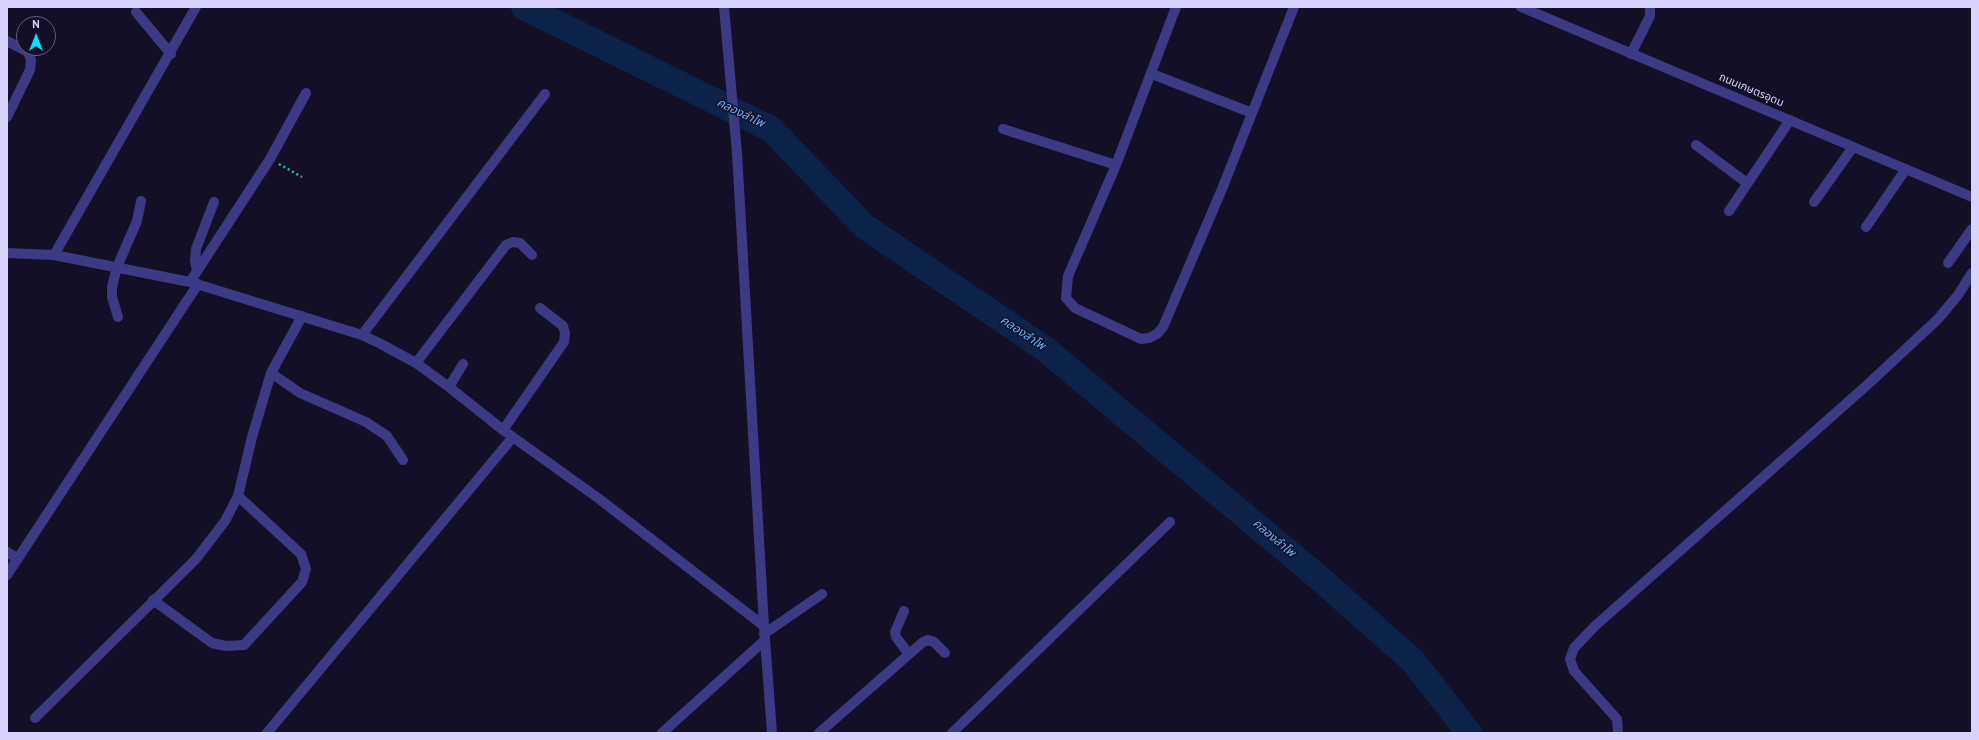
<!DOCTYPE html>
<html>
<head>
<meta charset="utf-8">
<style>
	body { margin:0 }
	#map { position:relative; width:1979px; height:740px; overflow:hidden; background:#130f26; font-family:Overpass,sans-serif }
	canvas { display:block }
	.frame { position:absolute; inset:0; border:8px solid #d9d4ff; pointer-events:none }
	.north { position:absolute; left:16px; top:16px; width:40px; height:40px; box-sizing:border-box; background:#130f26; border:1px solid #625e7d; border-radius:50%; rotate:0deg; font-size:11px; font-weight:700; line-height:16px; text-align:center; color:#d9d4ff }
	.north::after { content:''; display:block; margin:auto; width:14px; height:18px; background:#00e5ff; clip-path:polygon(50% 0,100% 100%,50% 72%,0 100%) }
</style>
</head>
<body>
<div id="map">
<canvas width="1979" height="740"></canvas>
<div class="frame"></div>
<div class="north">N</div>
</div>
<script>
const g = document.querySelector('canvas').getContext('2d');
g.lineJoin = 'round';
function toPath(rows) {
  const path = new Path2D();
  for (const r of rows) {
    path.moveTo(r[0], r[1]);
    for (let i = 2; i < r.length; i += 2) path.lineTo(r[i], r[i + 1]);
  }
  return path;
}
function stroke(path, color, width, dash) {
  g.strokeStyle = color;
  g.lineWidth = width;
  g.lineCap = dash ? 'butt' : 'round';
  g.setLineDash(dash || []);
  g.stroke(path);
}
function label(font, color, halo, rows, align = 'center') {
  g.font = font + ' Overpass,"Noto Sans Thai",sans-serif';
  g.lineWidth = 3;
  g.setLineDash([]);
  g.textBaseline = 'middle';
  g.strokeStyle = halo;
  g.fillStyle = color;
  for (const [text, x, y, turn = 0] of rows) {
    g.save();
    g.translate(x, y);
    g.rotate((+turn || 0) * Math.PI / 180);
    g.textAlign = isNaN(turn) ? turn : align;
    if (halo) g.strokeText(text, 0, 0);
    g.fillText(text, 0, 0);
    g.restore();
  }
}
const river = toPath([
	[524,7,771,129,864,226,1045,349,1317,576,1413,661,1469,733]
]);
const path = toPath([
	[279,164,302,177]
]);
const minor = toPath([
	[724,7,737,153,764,626,772,733],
	[1521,7,1972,197],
	[136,12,171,54],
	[7,41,28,52,31,60,30,70,7,117],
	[1631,54,1650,16,1650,7],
	[1152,74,1252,113],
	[1003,129,1116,165,1176,7],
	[1696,145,1747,183],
	[1116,165,1068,276,1066,298,1075,308,1141,339,1149,338,1157,334,1163,327,1222,189,1294,7],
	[1814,202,1853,147],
	[1729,211,1790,120],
	[1866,227,1906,169],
	[7,253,54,255,190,282,362,335,379,343,416,363,449,387,503,430,598,498,764,626],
	[54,255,196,7],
	[1948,263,1972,229],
	[197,271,195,260,196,249,214,202],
	[190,282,270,159,306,93],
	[118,317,112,297,112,287,117,267,137,221,141,201],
	[362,335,545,94],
	[416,363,506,245,513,242,520,243,532,255],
	[271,373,300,393,366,422,387,436,403,460],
	[449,387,463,364],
	[503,430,564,342,565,333,563,326,540,308],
	[7,552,18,559],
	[7,575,198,284],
	[153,600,212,643,226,646,244,645,302,582,306,569,301,554,238,496],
	[904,611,895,632,896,637,908,653],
	[764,634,822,594],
	[35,718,196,559,225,521,238,496,252,437,271,373,302,316],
	[267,733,513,437],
	[662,733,765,640],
	[819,733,923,642,928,640,934,642,945,653],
	[952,733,1170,522],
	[1618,733,1617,719,1574,671,1570,659,1574,648,1595,626,1866,386,1938,319,1958,295,1972,273]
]);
const streetNames = [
	["ถนนเกษตรอุดม",1751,91,23]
];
const waterNames = [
	["คลองลำโพ",740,114,26],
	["คลองลำโพ",1022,334,34],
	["คลองลำโพ",1273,539,40]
];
stroke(river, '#0c2248', 26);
stroke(path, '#2fb8b0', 2.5, [2, 3]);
stroke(minor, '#3d3a85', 10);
label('11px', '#d9d4ff', '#130f26', streetNames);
label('italic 12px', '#62b6ff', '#130f26', waterNames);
</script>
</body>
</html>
